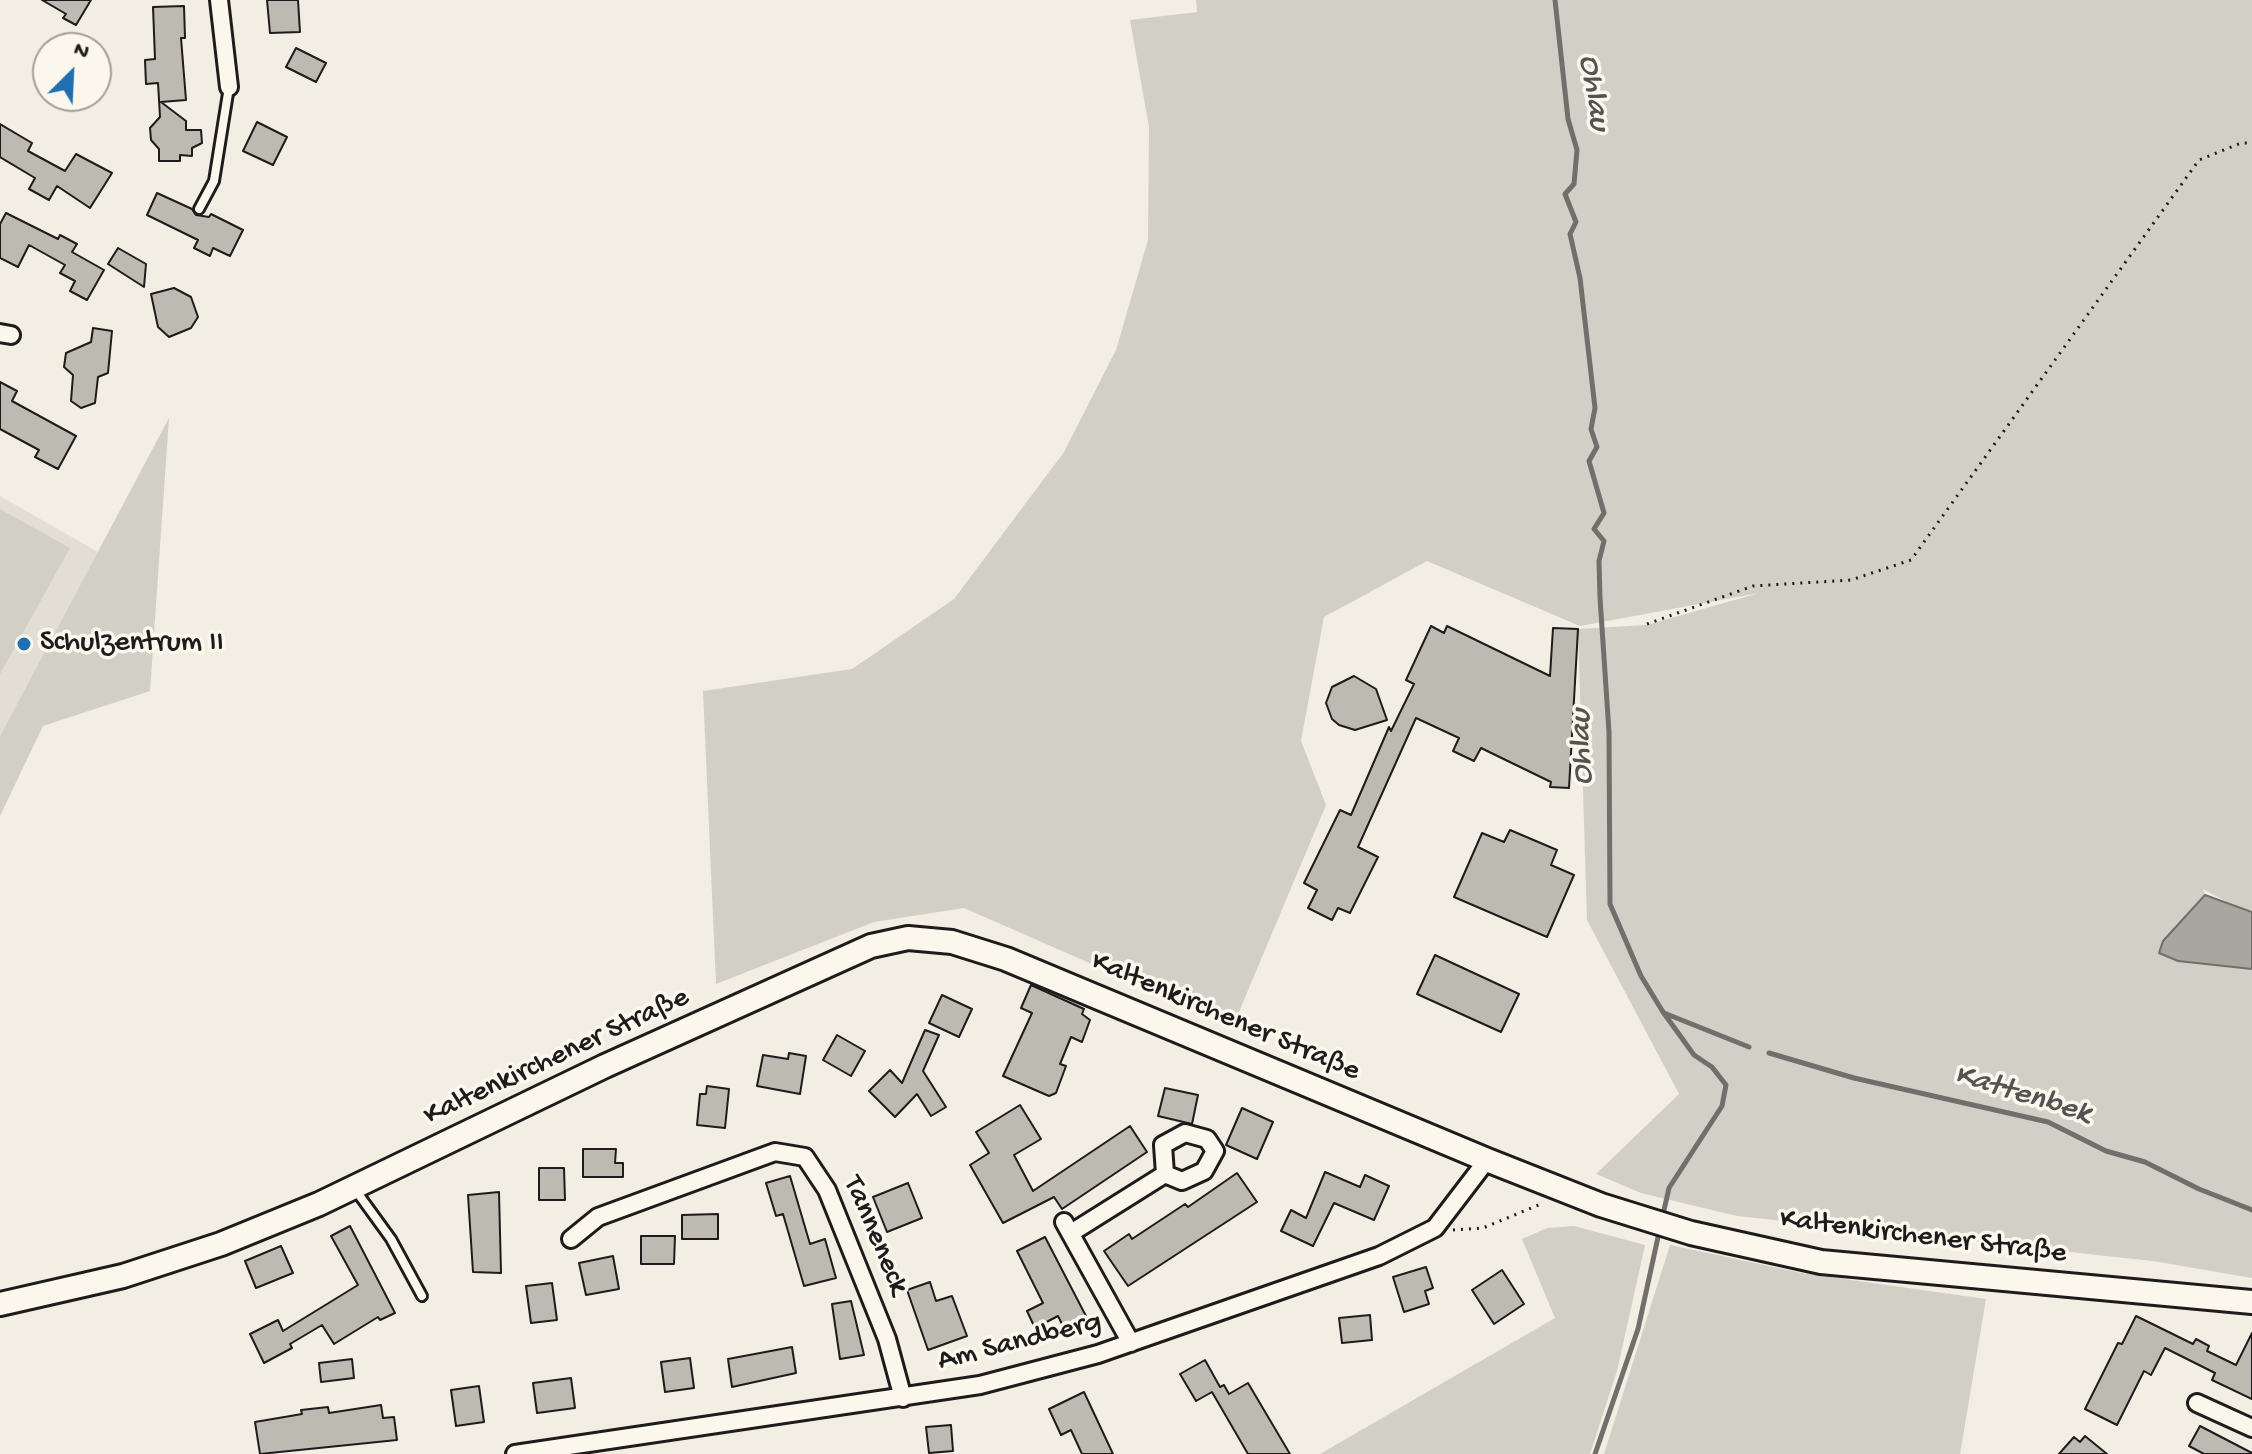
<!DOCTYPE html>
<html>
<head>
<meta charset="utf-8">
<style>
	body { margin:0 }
	#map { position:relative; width:2252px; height:1454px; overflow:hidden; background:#f2eee4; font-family:"Gochi Hand",sans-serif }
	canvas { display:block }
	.north { position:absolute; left:32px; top:32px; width:80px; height:80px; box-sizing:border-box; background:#fbf7ec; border:2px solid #a29f99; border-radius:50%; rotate:24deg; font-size:22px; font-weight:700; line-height:32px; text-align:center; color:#1c1c1c }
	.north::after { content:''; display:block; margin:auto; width:28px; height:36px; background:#1f6fb2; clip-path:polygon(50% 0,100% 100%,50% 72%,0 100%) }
</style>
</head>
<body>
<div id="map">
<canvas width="2252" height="1454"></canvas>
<div class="north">N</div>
</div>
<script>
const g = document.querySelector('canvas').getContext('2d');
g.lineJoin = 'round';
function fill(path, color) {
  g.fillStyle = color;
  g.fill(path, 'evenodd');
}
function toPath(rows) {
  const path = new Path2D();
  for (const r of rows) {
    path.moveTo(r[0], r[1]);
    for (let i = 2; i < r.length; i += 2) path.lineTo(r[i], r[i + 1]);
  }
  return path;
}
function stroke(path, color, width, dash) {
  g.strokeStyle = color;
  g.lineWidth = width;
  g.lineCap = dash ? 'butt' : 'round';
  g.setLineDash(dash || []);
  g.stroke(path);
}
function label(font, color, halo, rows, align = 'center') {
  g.font = font + ' "Gochi Hand",sans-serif';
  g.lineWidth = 7;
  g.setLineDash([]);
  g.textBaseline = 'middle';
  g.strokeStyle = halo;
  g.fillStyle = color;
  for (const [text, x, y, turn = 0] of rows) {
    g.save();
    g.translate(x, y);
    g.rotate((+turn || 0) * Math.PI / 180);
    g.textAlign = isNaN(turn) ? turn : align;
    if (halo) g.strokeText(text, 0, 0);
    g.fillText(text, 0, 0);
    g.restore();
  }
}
const built = toPath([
	[0,496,98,552,0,736]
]);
const green = toPath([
	[1196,0,2252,0,2252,912,2240,909,2203,889,2205,895,2163,941,2178,961,2252,969,2252,1278,2153,1261,1737,1216,1641,1193,1596,1174,1679,1094,1587,920,1578,629,1647,625,1759,593,1580,626,1427,561,1324,617,1301,741,1326,805,1233,1026,964,908,874,922,716,984,703,691,852,669,954,599,1064,452,1116,350,1148,240,1149,127,1130,20,1197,12],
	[169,418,150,691,43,726,0,816,0,736],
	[0,509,70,548,0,674],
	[1574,1226,1645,1245,1617,1371,1590,1454,1320,1454,1555,1318,1522,1239,1547,1228],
	[1670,1245,1802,1273,1986,1299,1960,1454,1604,1454]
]);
const water = toPath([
	[2205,895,2252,912,2252,969,2178,961,2159,953,2163,941,2205,895]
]);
const stream = toPath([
	[1555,0,1568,119,1577,150,1574,184,1565,194,1576,222,1570,234,1580,278,1595,408,1591,429,1597,447,1589,461,1604,513,1594,529,1604,541,1599,561,1600,598,1609,732,1610,904,1641,976,1663,1012,1694,1055,1712,1067,1726,1085,1722,1106,1669,1188,1662,1219],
	[1664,1013,1749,1047],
	[1769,1053,1854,1078,2048,1122,2106,1151,2145,1162,2199,1189,2252,1210],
	[1595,1454,1638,1329,1660,1228]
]);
const building = toPath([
	[42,0,91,0,76,25,63,18,66,14,42,0],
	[267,0,298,0,300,32,270,33,267,0],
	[184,6,185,38,181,38,186,100,161,102,186,121,186,130,201,130,202,143,192,148,192,156,180,155,180,161,159,161,159,149,151,140,150,128,160,117,158,83,146,84,145,60,155,59,153,7,184,6],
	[296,48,326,63,316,82,286,67,296,48],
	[257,122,287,137,273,165,243,151,257,122],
	[0,124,32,143,28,151,65,171,76,154,112,173,90,208,57,186,49,200,29,189,35,178,0,157,0,124],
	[157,193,192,209,196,215,209,217,211,214,243,230,230,256,213,248,210,256,194,248,198,240,147,215,157,193],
	[6,213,58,239,60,235,77,244,72,252,104,270,87,300,70,291,75,281,60,273,65,265,29,245,18,267,0,258,0,224,6,213],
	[118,248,146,264,144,287,108,264,118,248],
	[174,288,191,297,198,317,191,328,169,337,158,327,151,294,174,288],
	[93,328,112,331,108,373,98,377,95,403,81,408,71,401,73,375,64,367,66,353,91,342,93,328],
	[0,382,17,391,12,401,76,436,58,469,35,457,39,450,0,429,0,382],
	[1431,626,1444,633,1447,626,1550,676,1553,628,1578,629,1569,788,1550,787,1551,782,1481,748,1474,761,1453,751,1459,738,1416,718,1358,847,1378,857,1350,913,1338,908,1332,920,1308,908,1317,890,1304,883,1340,810,1351,815,1389,727,1391,731,1414,684,1406,680,1431,626],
	[1354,676,1376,689,1387,720,1355,730,1339,725,1332,719,1326,703,1332,687,1354,676],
	[1510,830,1557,850,1551,865,1574,875,1547,937,1454,897,1482,833,1504,842,1510,830],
	[1435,955,1519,994,1501,1032,1417,994,1435,955],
	[1031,985,1084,1009,1082,1014,1090,1020,1082,1042,1071,1037,1060,1064,1066,1066,1056,1093,1049,1096,1003,1076,1032,1013,1021,1008,1031,985],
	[942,995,972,1009,959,1037,929,1023,942,995],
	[925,1030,939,1035,923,1071,946,1107,931,1116,917,1094,895,1117,869,1091,890,1070,902,1083,925,1030],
	[837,1035,865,1051,851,1076,823,1060,837,1035],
	[789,1053,806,1056,800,1094,757,1086,763,1055,788,1059,789,1053],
	[707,1086,729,1089,725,1128,697,1125,700,1094,706,1094,707,1086],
	[1165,1088,1198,1095,1192,1124,1158,1116,1165,1088],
	[1020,1105,1041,1139,1014,1155,1033,1191,1130,1126,1147,1152,1062,1209,1054,1197,1003,1223,970,1165,989,1153,976,1132,1020,1105],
	[1242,1108,1273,1122,1257,1159,1226,1145,1242,1108],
	[583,1149,616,1149,615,1163,623,1163,623,1177,583,1177,583,1149],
	[539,1168,564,1168,565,1200,539,1200,539,1168],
	[1325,1172,1360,1187,1365,1175,1389,1186,1374,1220,1334,1203,1313,1246,1281,1231,1291,1210,1306,1218,1325,1172],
	[1237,1173,1257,1202,1128,1286,1104,1251,1129,1234,1132,1239,1185,1204,1188,1207,1237,1173],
	[790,1176,810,1244,825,1239,836,1278,804,1286,783,1214,776,1216,766,1183,790,1176],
	[908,1183,922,1218,887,1232,873,1197,908,1183],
	[499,1192,501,1273,473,1272,468,1195,499,1192],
	[718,1214,718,1239,682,1239,682,1215,718,1214],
	[350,1226,395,1313,380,1320,378,1317,334,1344,322,1325,290,1344,292,1348,264,1363,250,1334,278,1320,283,1331,358,1285,331,1236,350,1226],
	[641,1236,675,1236,674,1264,641,1264,641,1236],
	[1045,1237,1087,1318,1065,1330,1058,1316,1035,1328,1027,1311,1043,1303,1017,1251,1045,1237],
	[281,1246,293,1273,256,1288,245,1261,281,1246],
	[613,1256,619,1289,586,1295,579,1263,613,1256],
	[1426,1267,1433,1288,1425,1291,1429,1304,1404,1312,1393,1277,1426,1267],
	[1502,1270,1524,1304,1494,1324,1472,1290,1502,1270],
	[930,1282,936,1301,952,1296,967,1336,928,1350,907,1290,930,1282],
	[552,1283,557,1320,531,1323,526,1286,552,1283],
	[851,1301,864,1355,840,1359,832,1304,851,1301],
	[1370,1315,1372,1340,1342,1343,1339,1318,1370,1315],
	[2136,1316,2193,1344,2196,1339,2209,1346,2207,1351,2236,1365,2252,1333,2252,1399,2212,1380,2215,1373,2165,1348,2151,1375,2144,1371,2117,1425,2085,1409,2118,1343,2122,1344,2136,1316],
	[792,1347,796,1373,732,1387,728,1359,792,1347],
	[690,1358,694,1388,665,1392,661,1362,690,1358],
	[352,1359,354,1378,321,1382,319,1363,352,1359],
	[1205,1360,1220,1387,1224,1385,1229,1394,1248,1383,1290,1454,1248,1454,1212,1392,1196,1401,1180,1374,1205,1360],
	[571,1378,575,1408,537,1413,533,1383,571,1378],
	[479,1386,484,1422,456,1426,451,1390,479,1386],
	[1084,1392,1113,1454,1082,1454,1071,1430,1061,1435,1049,1409,1084,1392],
	[381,1405,383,1418,394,1417,397,1440,260,1454,255,1422,302,1414,301,1410,328,1407,329,1413,381,1405],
	[951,1425,953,1451,929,1453,926,1427,951,1425],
	[2200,1426,2252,1453,2252,1454,2204,1454,2189,1446,2200,1426],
	[2085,1436,2107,1454,2059,1454,2074,1437,2080,1442,2085,1436]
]);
const path = toPath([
	[1647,624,1753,586,1851,580,1911,560,2199,160,2241,143,2252,143],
	[1453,1230,1483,1228,1541,1204]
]);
const lane = toPath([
	[199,209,214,181,229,87],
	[354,1188,391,1239,422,1296]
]);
const street = toPath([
	[219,0,229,87],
	[0,333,11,335],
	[1064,1222,1131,1343],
	[1071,1233,1165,1174,1182,1181,1204,1171,1215,1151,1207,1139,1185,1133,1163,1145,1165,1174],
	[571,1239,598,1217,775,1152,805,1157,827,1190,887,1339,903,1398],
	[2197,1403,2252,1428],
	[515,1454,980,1385,1098,1354,1379,1256,1435,1228,1487,1160]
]);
const secondary = toPath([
	[0,1304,123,1276,221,1244,319,1204,605,1066,871,946,908,938,952,942,1006,959,1487,1160,1601,1205,1691,1233,1821,1262,2252,1302]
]);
const markers = [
	[24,644,8,"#1f6fb2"]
];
const poiNames = [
	["Schulzentrum II",40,644]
];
const streetNames = [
	["Kaltenkirchener Straße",1225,1018,23],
	["Kaltenkirchener Straße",557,1058,-25],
	["Tanneneck",874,1236,67],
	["Kaltenkirchener Straße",1923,1238,7],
	["Am Sandberg",1020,1343,-14]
];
const waterNames = [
	["Ohlau",1592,93,81],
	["Ohlau",1584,747,-92],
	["Kattenbek",2022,1096,17]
];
fill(built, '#e2ded5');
fill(green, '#d2cfc6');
fill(water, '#a9a6a0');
stroke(water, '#716f6b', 2);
stroke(stream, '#716f6b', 5);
fill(building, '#bdbab1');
stroke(building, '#1c1c1c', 2);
stroke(lane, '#1c1c1c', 14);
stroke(street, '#1c1c1c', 22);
stroke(secondary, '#1c1c1c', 28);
stroke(path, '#1c1c1c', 3, [2, 6]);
stroke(lane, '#fbf7ec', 8);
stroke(street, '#fbf7ec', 16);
stroke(secondary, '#fbf7ec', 22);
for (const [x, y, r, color] of markers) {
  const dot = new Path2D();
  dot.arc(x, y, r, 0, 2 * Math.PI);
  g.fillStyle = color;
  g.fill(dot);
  stroke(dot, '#fbf7ec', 3);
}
label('30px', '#1c1c1c', '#fbf7ec', poiNames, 'left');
label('30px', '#1c1c1c', '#fbf7ec', streetNames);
label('italic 32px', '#545351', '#fbf7ec', waterNames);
</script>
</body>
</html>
